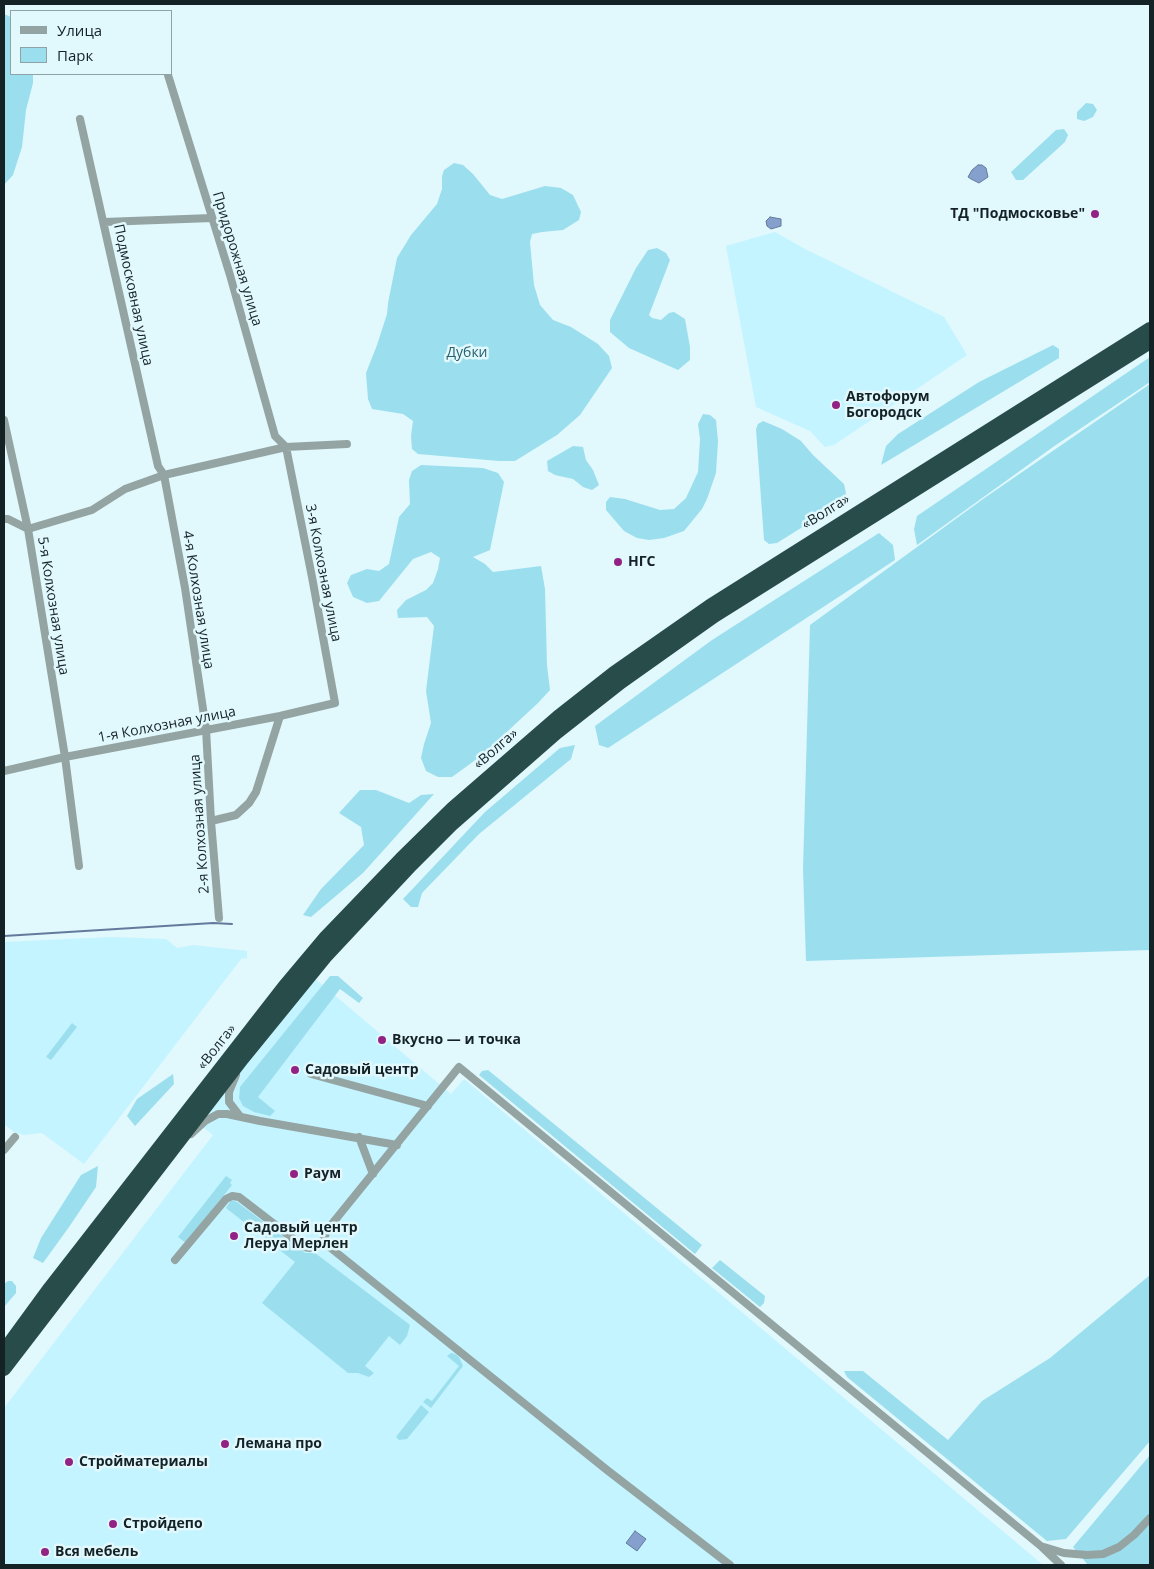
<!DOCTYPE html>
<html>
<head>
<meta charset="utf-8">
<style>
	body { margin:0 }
	#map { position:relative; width:1154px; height:1569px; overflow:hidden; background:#e1f8fd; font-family:"Open Sans",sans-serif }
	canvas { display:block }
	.frame { position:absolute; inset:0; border:5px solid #142226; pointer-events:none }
	.legend { position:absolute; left:10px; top:10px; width:162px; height:65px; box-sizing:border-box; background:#e1f8fd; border:1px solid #8fa2a7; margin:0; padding:6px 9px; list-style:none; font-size:15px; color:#142226 }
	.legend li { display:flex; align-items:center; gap:10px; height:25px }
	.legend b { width:25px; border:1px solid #8fa2a7 }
</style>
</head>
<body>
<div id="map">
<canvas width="1154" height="1569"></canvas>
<div class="frame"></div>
<ul class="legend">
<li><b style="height:6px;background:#94a4a2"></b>Улица</li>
<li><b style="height:14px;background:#9bdfef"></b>Парк</li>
</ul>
</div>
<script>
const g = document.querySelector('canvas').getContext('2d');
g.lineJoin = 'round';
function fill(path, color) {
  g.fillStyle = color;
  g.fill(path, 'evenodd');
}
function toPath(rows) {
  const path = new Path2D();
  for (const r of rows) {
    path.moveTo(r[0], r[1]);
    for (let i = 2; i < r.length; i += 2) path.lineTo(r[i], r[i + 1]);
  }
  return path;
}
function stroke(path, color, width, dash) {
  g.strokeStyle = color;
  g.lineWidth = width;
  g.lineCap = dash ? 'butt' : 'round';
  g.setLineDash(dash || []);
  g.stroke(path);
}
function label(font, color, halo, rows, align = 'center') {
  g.font = font + ' "Open Sans",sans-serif';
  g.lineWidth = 5;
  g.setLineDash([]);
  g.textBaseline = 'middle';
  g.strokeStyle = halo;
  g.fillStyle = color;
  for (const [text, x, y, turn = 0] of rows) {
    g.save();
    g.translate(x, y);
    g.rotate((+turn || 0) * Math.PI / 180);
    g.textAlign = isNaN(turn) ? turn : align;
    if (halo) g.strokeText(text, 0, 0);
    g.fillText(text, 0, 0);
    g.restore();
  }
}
const built = toPath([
	[775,232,805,249,944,317,967,355,834,445,825,447,810,431,756,407,726,246],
	[111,937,166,939,177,948,193,945,247,951,247,958,241,959,84,1164,42,1133,24,1135,14,1132,4,1124,4,942],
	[312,976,451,1094,464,1079,1043,1565,4,1565,4,1408,213,1135,197,1123]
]);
const green = toPath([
	[4,14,11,17,11,74,33,74,33,83,26,110,22,147,13,175,4,185],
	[1086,103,1093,104,1097,110,1093,117,1084,121,1077,119,1077,112],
	[1064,129,1068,135,1065,142,1023,180,1016,180,1011,172,1056,130],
	[454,163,463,165,473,174,490,195,502,199,545,186,561,188,573,195,581,212,579,220,563,230,542,232,532,234,530,242,534,285,540,305,553,320,571,327,598,344,609,356,612,368,580,415,557,435,515,461,499,461,418,454,412,449,411,436,413,421,403,414,372,409,368,399,366,373,377,345,387,314,388,303,397,258,411,235,437,204,442,189,442,176,444,170],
	[657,248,666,253,670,260,649,315,652,318,661,320,669,313,674,312,685,319,690,347,690,360,678,370,629,348,610,332,610,320,636,268,648,250],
	[1053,345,1059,349,1059,358,881,465,886,446,898,434,979,382],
	[1150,357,1150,382,1053,447,917,545,914,529,917,516],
	[1150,384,1150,950,806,961,803,869,810,625,983,499],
	[703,414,710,415,716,420,718,441,716,473,707,499,702,509,684,531,664,538,649,540,637,538,624,531,606,510,606,502,610,497,625,499,660,510,674,509,686,498,698,472,700,439,698,424],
	[763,421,782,429,801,441,813,455,844,484,846,493,841,503,777,543,769,544,764,540,756,429,758,424],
	[573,446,583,447,586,460,593,470,599,485,592,490,583,487,573,479,555,475,548,471,547,461],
	[421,465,483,468,498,473,504,482,490,550,473,557,485,564,493,572,541,566,545,589,547,665,550,690,538,703,481,756,452,777,438,777,426,771,421,758,424,744,431,723,426,691,434,626,427,617,398,618,397,610,406,600,426,590,433,583,438,569,440,558,431,552,413,559,379,601,367,603,353,597,347,583,351,575,367,569,379,571,389,564,399,517,410,504,409,480,412,471],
	[879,533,893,545,895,560,608,748,599,745,595,726,712,640],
	[575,745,571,759,479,834,422,893,418,907,411,907,403,899,485,812,560,748],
	[360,790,376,790,409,803,421,795,434,794,363,873,311,917,303,915,321,889,364,845,361,827,339,813],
	[330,976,338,976,363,998,359,1003,340,989,258,1097,275,1111,270,1116,254,1112,243,1106,239,1098,240,1087],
	[72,1023,77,1027,51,1060,46,1057],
	[488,1070,702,1245,695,1254,479,1075,482,1071],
	[173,1074,174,1084,135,1126,127,1116,137,1099],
	[98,1166,96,1187,69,1227,43,1263,33,1258,41,1238,81,1175],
	[226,1176,232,1180,230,1183,232,1185,186,1243,178,1237],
	[231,1200,237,1202,305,1253,315,1253,410,1325,407,1336,400,1345,389,1336,365,1366,374,1373,369,1377,358,1373,348,1373,262,1303,295,1262,226,1208],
	[720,1260,765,1296,764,1303,760,1307,712,1268],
	[1150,1275,1150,1441,1066,1539,1047,1541,847,1377,844,1371,863,1371,948,1440,982,1401,1050,1358],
	[8,1281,12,1281,16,1286,16,1293,4,1307,4,1284],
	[451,1353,455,1354,459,1357,463,1366,431,1408,423,1402,427,1398,432,1401,459,1366,447,1356],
	[421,1405,429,1412,407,1439,399,1440,396,1437],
	[1150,1455,1150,1565,1088,1565,1073,1547]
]);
const water = toPath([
	[978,165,982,165,986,168,988,177,979,183,971,179,968,177,972,170,978,165],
	[770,217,781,219,781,226,771,229,767,226,766,221,770,217],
	[635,1531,646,1539,637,1551,626,1543,635,1531]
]);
const stream = toPath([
	[4,936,213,923,232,924]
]);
const street = toPath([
	[80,119,158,466,164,475,185,588,206,729,211,821,219,918],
	[104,222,212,218],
	[4,420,28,529,65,757,79,866],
	[4,519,8,519,28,529,92,510,125,489,164,475,286,447,347,444],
	[4,771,65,757,280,716,335,703,312,577,286,447,275,436,230,275,168,75],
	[211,821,236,815,249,803,256,792,280,716],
	[311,1074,428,1106],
	[236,1075,229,1092,229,1102,239,1115],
	[191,1134,205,1121,218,1114,227,1114,260,1121,397,1145],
	[359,1137,373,1174],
	[4,1150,15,1137],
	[175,1260,226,1199,232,1196,239,1197,304,1247,310,1248,316,1246,324,1239],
	[1044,1547,1064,1553,1087,1555,1103,1554,1119,1547,1134,1535,1150,1518],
	[730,1565,607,1470,327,1245,324,1239,327,1230,459,1067,1042,1547,1061,1565]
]);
const highway = toPath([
	[4,1351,50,1288,284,987,326,937,401,859,453,808,558,717,614,673,710,606,1150,329],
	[4,1369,242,1059,325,957,411,865,451,825,556,733,621,682,714,616,1150,342]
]);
const markers = [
	[1095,214,5,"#922385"],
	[836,405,5,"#922385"],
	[618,562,5,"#922385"],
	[382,1040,5,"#922385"],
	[295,1070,5,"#922385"],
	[294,1174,5,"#922385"],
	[234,1236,5,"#922385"],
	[225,1444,5,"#922385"],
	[69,1462,5,"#922385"],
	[113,1524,5,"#922385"],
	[45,1552,5,"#922385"]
];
const poiNames = [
	["ТД \"Подмосковье\"",1085,214,"right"],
	["Автофорум",846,397],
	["Богородск",846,413],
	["НГС",628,562],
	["Вкусно — и точка",392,1040],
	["Садовый центр",305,1070],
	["Раум",304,1174],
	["Садовый центр",244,1228],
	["Леруа Мерлен",244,1244],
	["Лемана про",235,1444],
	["Стройматериалы",79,1462],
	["Стройдепо",123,1524],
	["Вся мебель",55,1552]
];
const streetNames = [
	["Придорожная улица",237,259,73],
	["Подмосковная улица",133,295,78],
	["«Волга»",826,512,-32],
	["3-я Колхозная улица",323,573,79],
	["4-я Колхозная улица",198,600,81],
	["5-я Колхозная улица",53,606,81],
	["1-я Колхозная улица",167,725,-11],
	["«Волга»",496,749,-41],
	["2-я Колхозная улица",200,824,-94],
	["«Волга»",217,1047,-52]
];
const parkNames = [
	["Дубки",467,353]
];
fill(built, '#c3f4ff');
fill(green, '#9bdfef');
fill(water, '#86a0ce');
stroke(water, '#647a9c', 1);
stroke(stream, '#647a9c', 2);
stroke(street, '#94a4a2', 8);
stroke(highway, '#284c4a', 14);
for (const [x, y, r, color] of markers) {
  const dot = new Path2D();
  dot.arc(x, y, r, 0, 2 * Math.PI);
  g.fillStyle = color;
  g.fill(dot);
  stroke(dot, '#e1f8fd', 2);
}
label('bold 14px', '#142226', '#e1f8fd', poiNames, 'left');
label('14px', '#142226', '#e1f8fd', streetNames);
label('14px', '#27606c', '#e1f8fd', parkNames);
</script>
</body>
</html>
